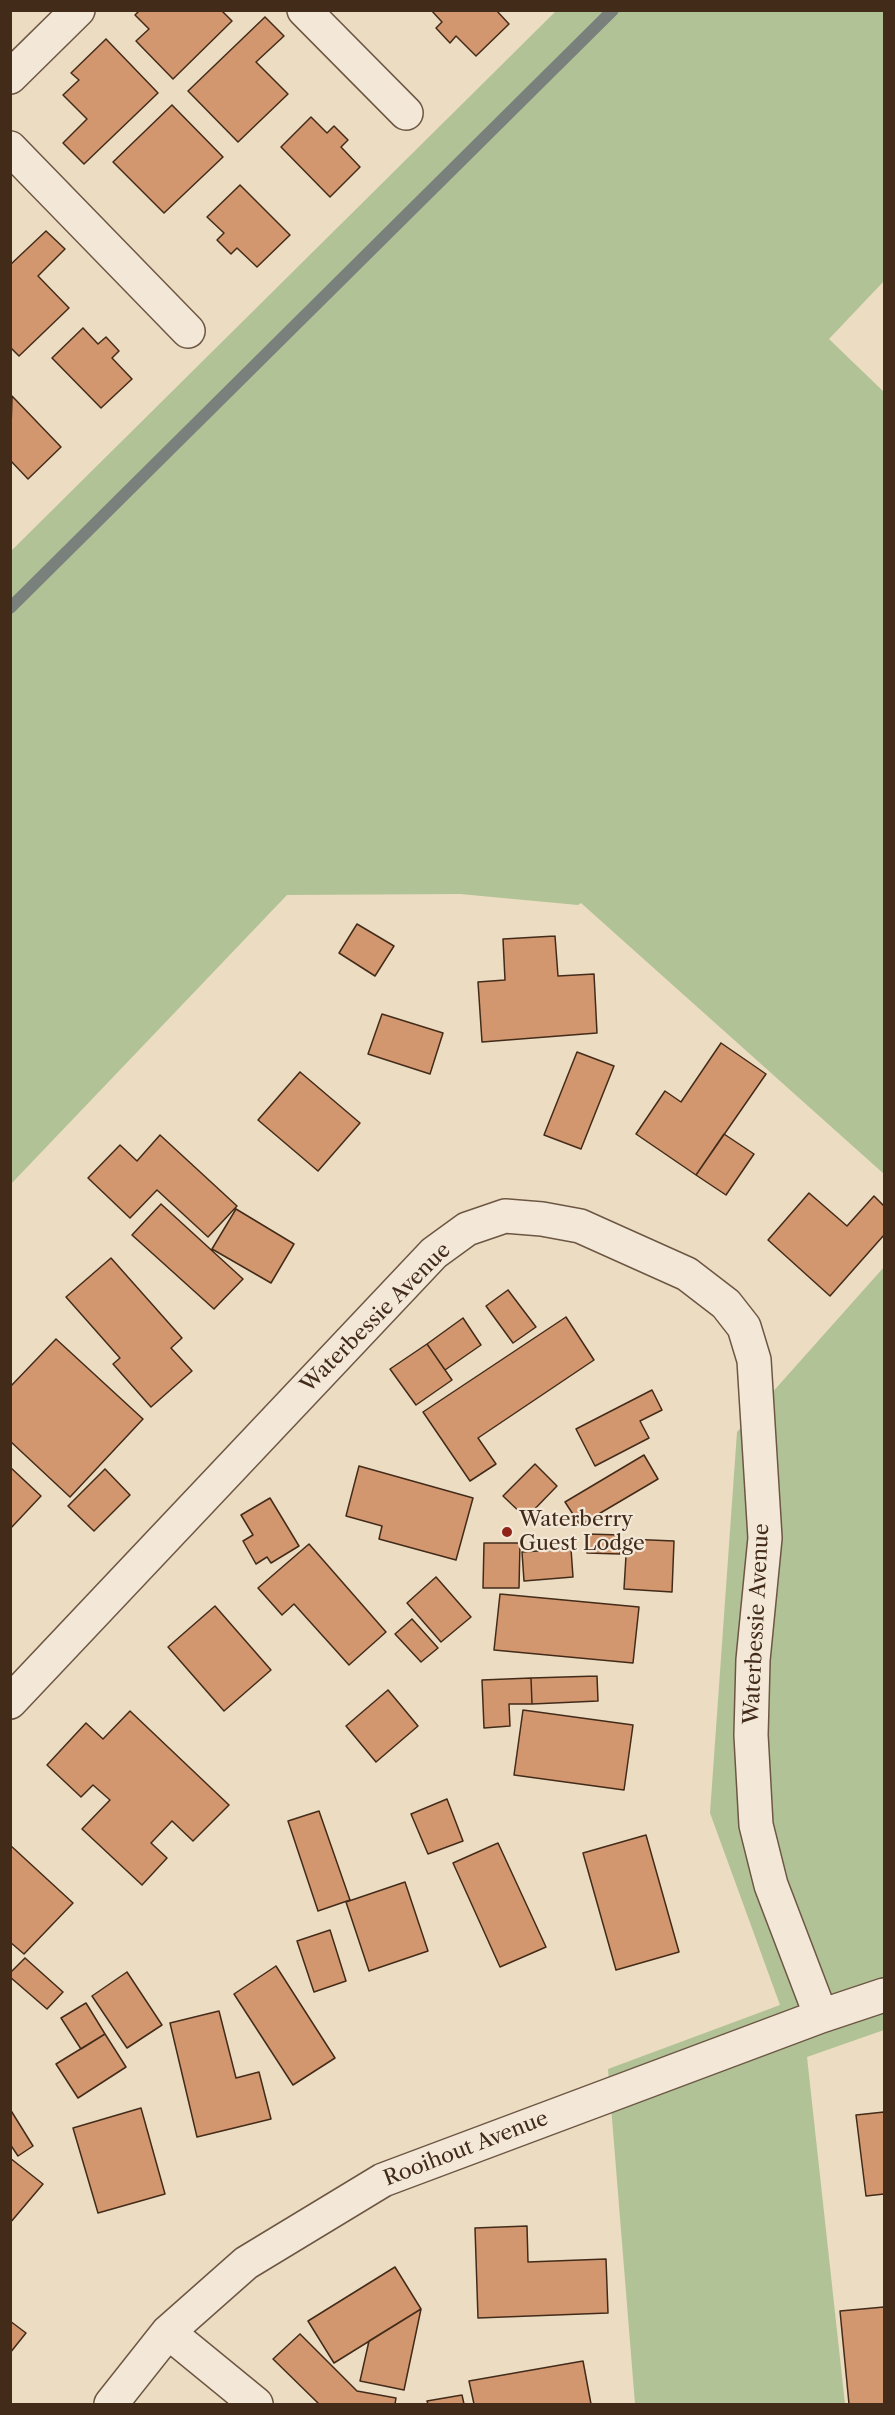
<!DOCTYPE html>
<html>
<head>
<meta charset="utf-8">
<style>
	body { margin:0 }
	#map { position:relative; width:895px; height:2415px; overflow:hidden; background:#ecdcc1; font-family:"Libre Caslon Text",serif }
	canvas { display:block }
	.frame { position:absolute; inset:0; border:12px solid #432b1a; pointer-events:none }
</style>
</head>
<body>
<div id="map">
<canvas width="895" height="2415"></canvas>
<div class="frame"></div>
</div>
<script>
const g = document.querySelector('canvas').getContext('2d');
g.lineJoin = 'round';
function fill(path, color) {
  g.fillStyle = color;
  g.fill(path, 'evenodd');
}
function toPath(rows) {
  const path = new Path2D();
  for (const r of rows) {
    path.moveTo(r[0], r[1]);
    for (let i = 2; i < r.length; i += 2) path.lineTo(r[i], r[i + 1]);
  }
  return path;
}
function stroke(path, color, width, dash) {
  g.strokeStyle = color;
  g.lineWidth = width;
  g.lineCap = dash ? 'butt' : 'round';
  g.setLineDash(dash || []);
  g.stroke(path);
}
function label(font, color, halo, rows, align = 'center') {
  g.font = font + ' "Libre Caslon Text",serif';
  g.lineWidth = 4.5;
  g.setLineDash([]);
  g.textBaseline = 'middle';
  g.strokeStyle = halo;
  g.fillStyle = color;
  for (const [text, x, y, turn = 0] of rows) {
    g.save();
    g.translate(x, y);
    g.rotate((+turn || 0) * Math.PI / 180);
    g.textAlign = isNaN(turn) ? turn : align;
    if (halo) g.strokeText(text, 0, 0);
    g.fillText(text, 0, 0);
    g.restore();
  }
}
const green = toPath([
	[557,10,884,11,884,281,829,339,884,392,884,1174,581,903,578,905,460,894,287,895,11,1184,11,551],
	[884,1267,884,2030,807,2057,845,2404,635,2404,608,2069,780,2005,710,1813,737,1432]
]);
const stream = toPath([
	[10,608,613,10]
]);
const building = toPath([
	[140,10,221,10,232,21,173,79,136,41,149,29,135,15,140,10],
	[431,10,496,10,509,24,476,56,456,36,450,43,436,28,442,22,431,10],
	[265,17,284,36,256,62,288,94,238,142,188,91,265,17],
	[106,39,158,93,84,164,63,143,87,119,63,95,79,80,71,73,106,39],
	[172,105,223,157,164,213,113,162,172,105],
	[311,117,327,133,334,126,348,140,341,147,360,167,330,197,281,147,311,117],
	[240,185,290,235,257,267,237,248,231,254,217,240,224,233,207,217,240,185],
	[46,231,65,249,38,276,69,308,19,356,10,347,10,265,46,231],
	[83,328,98,344,106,337,119,351,112,358,132,379,101,408,52,358,83,328],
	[12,396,61,447,28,479,10,460,12,396],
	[357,924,394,946,375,976,339,953,357,924],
	[555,936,558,976,594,974,597,1033,482,1042,478,982,505,980,503,939,555,936],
	[382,1014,443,1033,430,1074,368,1054,382,1014],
	[721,1043,766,1074,696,1175,636,1134,665,1091,681,1102,721,1043],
	[577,1052,614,1066,581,1149,544,1135,577,1052],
	[300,1072,360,1123,318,1171,258,1120,300,1072],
	[724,1134,754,1154,726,1195,696,1175,724,1134],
	[160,1135,237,1206,208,1237,157,1190,130,1218,88,1178,120,1145,137,1161,160,1135],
	[809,1193,847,1226,874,1196,884,1206,884,1235,830,1296,768,1240,809,1193],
	[161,1204,243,1279,214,1309,132,1235,161,1204],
	[236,1209,294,1244,271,1283,212,1249,236,1209],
	[111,1258,182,1338,171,1348,192,1371,151,1407,113,1364,120,1358,66,1297,111,1258],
	[508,1290,536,1327,513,1343,486,1306,508,1290],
	[566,1317,594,1360,478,1438,496,1464,470,1481,423,1412,566,1317],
	[463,1318,481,1345,445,1370,427,1344,463,1318],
	[56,1339,143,1419,70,1497,10,1441,10,1387,56,1339],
	[427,1344,452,1380,416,1405,390,1369,427,1344],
	[652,1390,662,1410,640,1421,649,1438,595,1466,576,1429,652,1390],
	[644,1455,658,1479,580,1525,565,1502,644,1455],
	[535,1464,557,1486,526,1518,503,1496,535,1464],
	[359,1466,473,1498,456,1560,379,1539,382,1526,346,1516,359,1466],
	[10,1467,41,1496,10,1529,10,1467],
	[105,1469,130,1495,94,1531,68,1506,105,1469],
	[270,1498,299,1546,271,1563,267,1557,256,1564,243,1541,253,1535,241,1515,270,1498],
	[587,1534,621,1535,620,1554,587,1553,587,1534],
	[627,1539,674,1541,672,1592,624,1589,627,1539],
	[484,1543,520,1543,519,1588,483,1588,484,1543],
	[309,1544,386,1632,349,1665,294,1604,282,1615,258,1588,309,1544],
	[571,1549,573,1577,524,1581,522,1552,571,1549],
	[436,1577,471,1617,441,1642,407,1603,436,1577],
	[500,1594,639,1607,633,1663,494,1650,500,1594],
	[215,1606,271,1670,224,1711,168,1647,215,1606],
	[412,1619,438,1648,421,1662,395,1634,412,1619],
	[597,1676,598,1701,532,1704,531,1678,597,1676],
	[531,1678,532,1704,509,1704,510,1726,484,1728,482,1680,531,1678],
	[388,1690,418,1726,376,1762,346,1726,388,1690],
	[523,1710,633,1725,624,1790,514,1775,523,1710],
	[130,1711,229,1805,193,1841,172,1821,151,1843,167,1858,142,1885,82,1829,110,1800,93,1785,81,1797,47,1765,86,1723,103,1739,130,1711],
	[447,1799,463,1841,428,1854,411,1814,447,1799],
	[319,1811,350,1900,318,1911,288,1821,319,1811],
	[646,1835,679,1952,616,1970,583,1853,646,1835],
	[498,1843,546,1947,500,1967,453,1863,498,1843],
	[10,1845,73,1903,24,1954,10,1942,10,1845],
	[405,1882,428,1951,369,1971,346,1902,405,1882],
	[330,1930,346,1981,314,1992,297,1941,330,1930],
	[25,1958,63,1992,47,2009,10,1977,10,1973,25,1958],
	[276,1966,335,2058,293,2085,234,1994,276,1966],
	[127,1972,162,2025,127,2048,92,1996,127,1972],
	[86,2003,105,2034,81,2049,61,2018,86,2003],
	[219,2011,236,2078,259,2072,271,2119,197,2137,170,2023,219,2011],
	[105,2034,126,2067,78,2098,56,2064,105,2034],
	[141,2108,165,2194,98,2213,73,2128,141,2108],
	[10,2109,33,2146,18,2156,10,2144,10,2109],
	[884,2112,884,2194,866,2196,856,2115,884,2112],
	[10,2158,43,2184,10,2223,10,2158],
	[527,2226,528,2262,606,2259,608,2313,478,2318,475,2228,527,2226],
	[395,2267,421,2309,334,2363,308,2321,395,2267],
	[884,2307,884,2404,849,2404,840,2311,884,2307],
	[421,2309,404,2390,360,2381,369,2341,421,2309],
	[10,2321,26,2333,10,2353,10,2321],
	[300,2334,357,2391,396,2398,395,2404,319,2404,273,2359,300,2334],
	[583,2361,591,2404,474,2404,469,2381,583,2361],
	[462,2395,464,2404,428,2404,427,2401,462,2395]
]);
const minor = toPath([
	[304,10,406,113],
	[10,77,78,10],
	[10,148,188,331],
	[10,1702,434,1253,467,1229,505,1216,542,1219,580,1226,687,1274,726,1304,744,1327,754,1360,765,1538,753,1660,751,1735,756,1825,771,1885,821,2016],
	[168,2332,256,2404],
	[111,2404,168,2332,246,2263,383,2180,821,2016,884,1995]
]);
const markers = [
	[507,1532,6,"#8f2418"]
];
const streetNames = [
	["Waterbessie Avenue",376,1318,-45],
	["Waterbessie Avenue",757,1624,-87],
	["Rooihout Avenue",466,2149,-21]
];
const poiNames = [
	["Waterberry",519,1520],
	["Guest Lodge",519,1544]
];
fill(green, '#b2c297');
stroke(stream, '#7a807c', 12);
fill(building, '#d3976f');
stroke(building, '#432b1a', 1.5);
stroke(minor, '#6d5744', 36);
stroke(minor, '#f3e8d7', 33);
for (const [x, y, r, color] of markers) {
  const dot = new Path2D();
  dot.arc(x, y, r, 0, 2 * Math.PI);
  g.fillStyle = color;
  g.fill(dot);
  stroke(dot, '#f3e8d7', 2);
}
label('21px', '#432b1a', '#f3e8d7', streetNames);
label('21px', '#432b1a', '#f3e8d7', poiNames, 'left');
</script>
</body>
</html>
